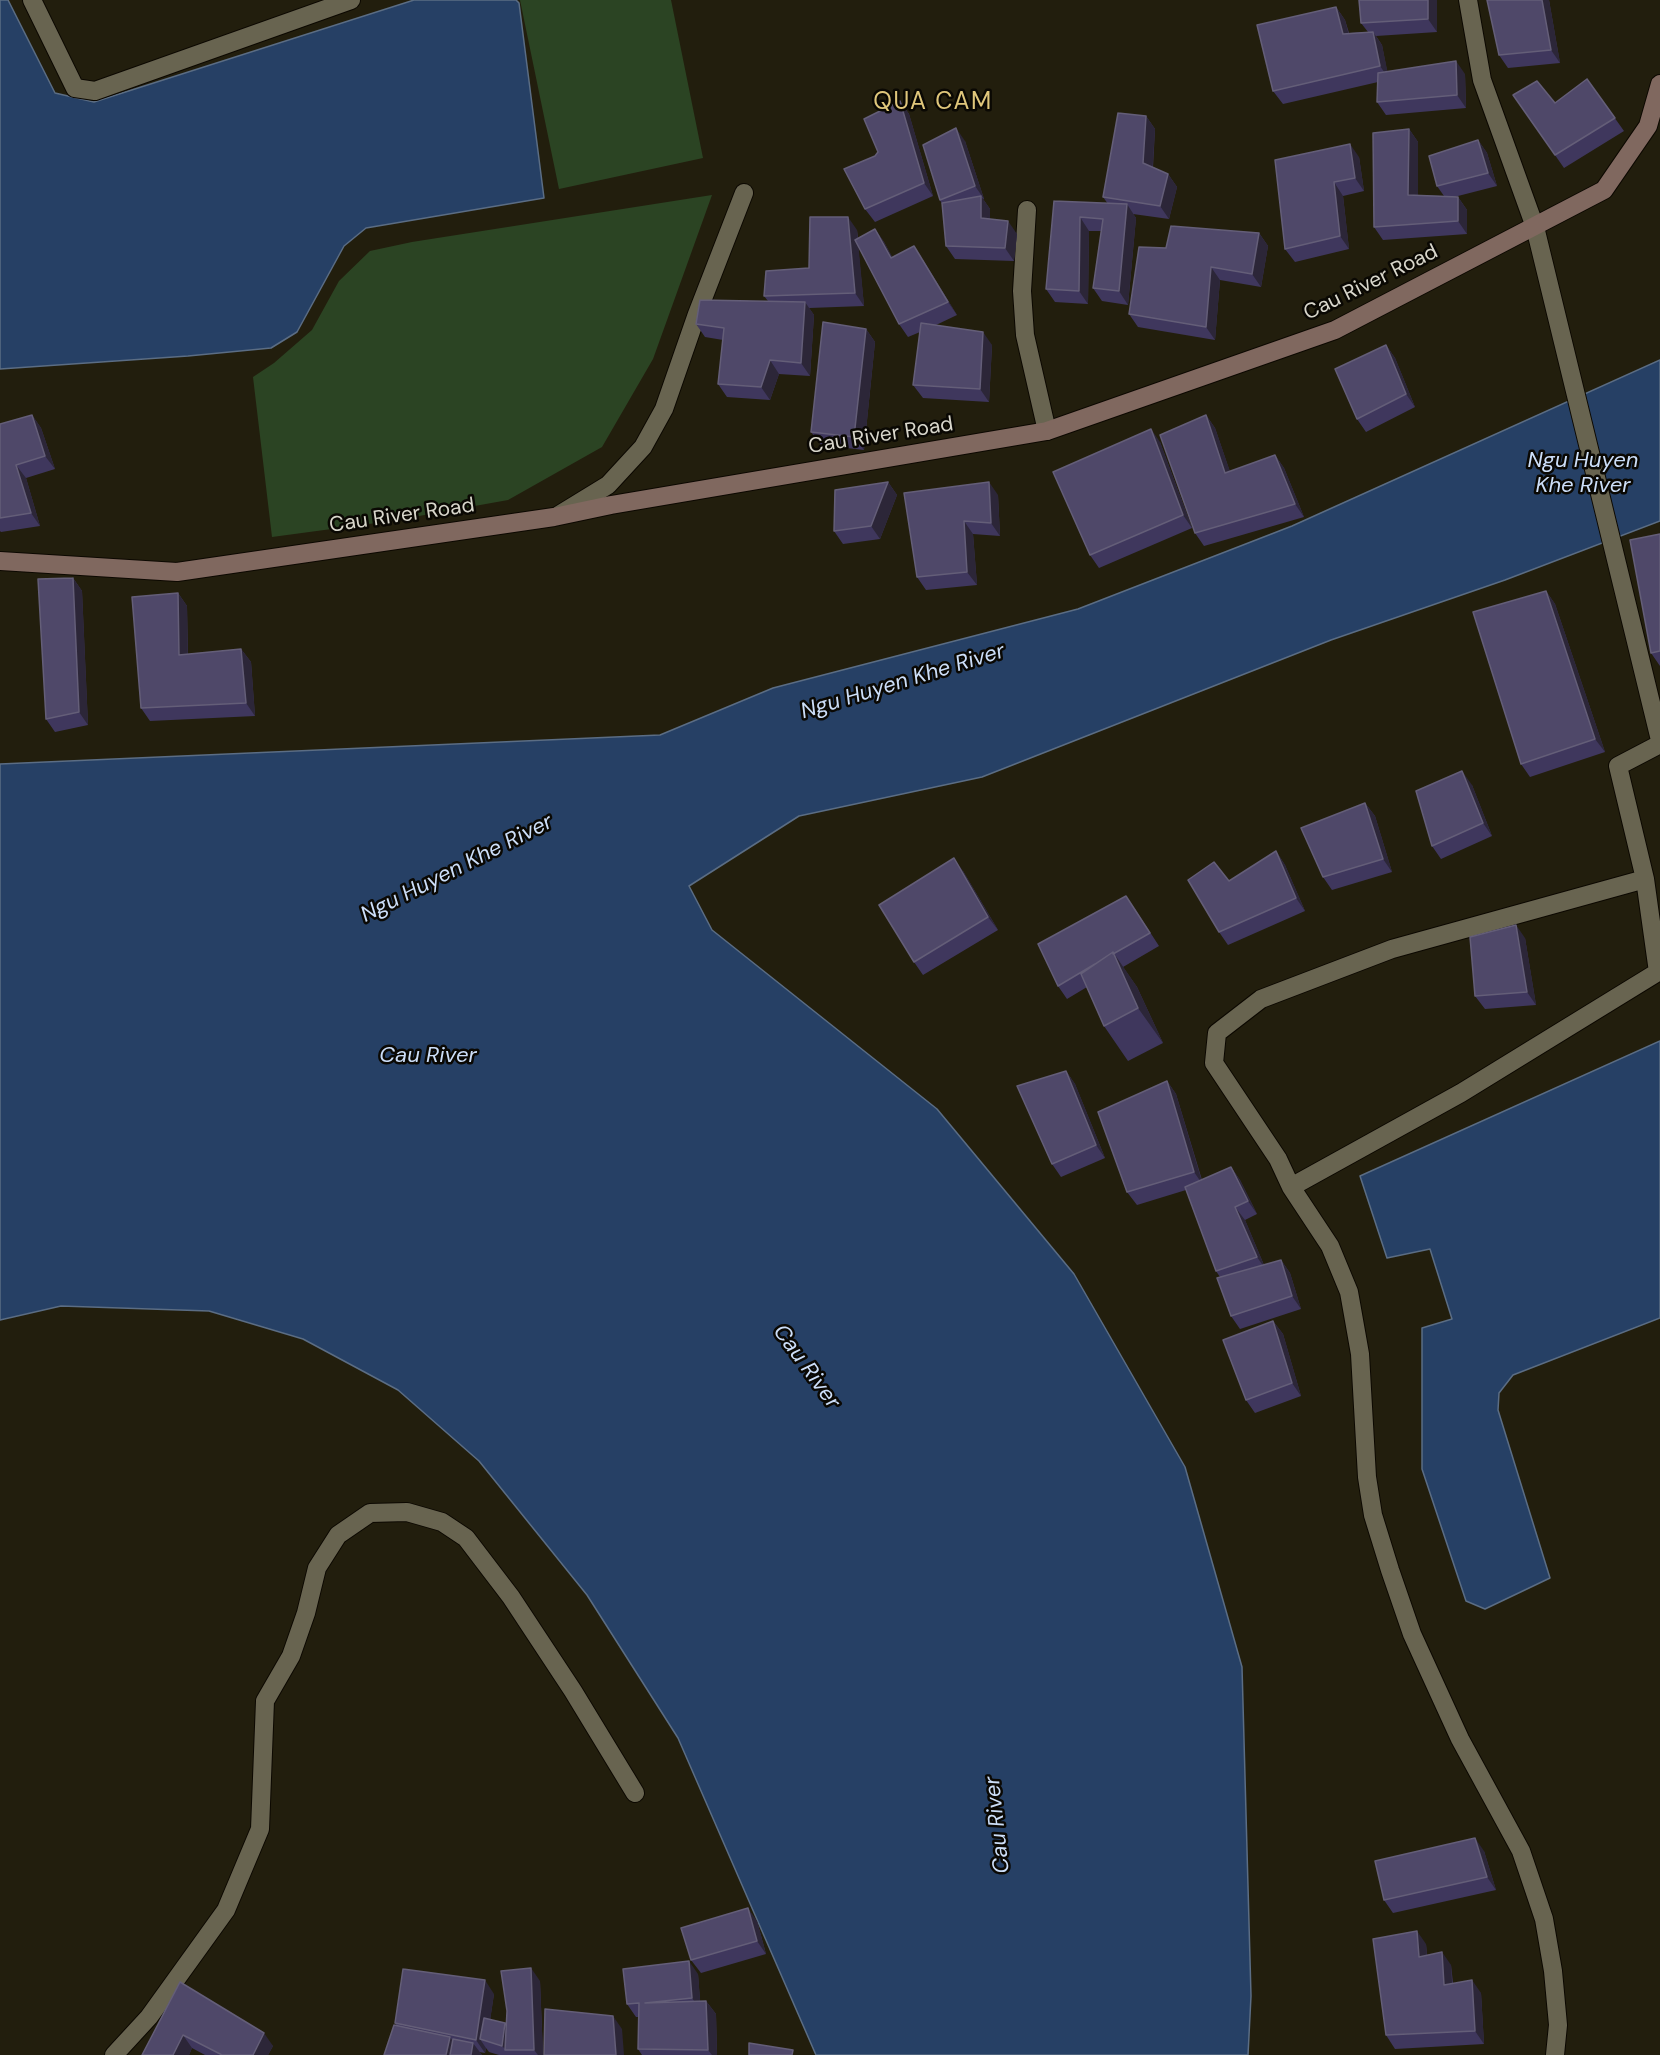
<!DOCTYPE html>
<html>
<head>
<meta charset="utf-8">
<style>
	body { margin:0 }
	canvas { display:block; background:#221e0d }
</style>
</head>
<body>
<canvas width="1660" height="2055"></canvas>
<script>
const g = document.querySelector('canvas').getContext('2d');
g.lineJoin = 'round';
function fill(path, color) {
  g.fillStyle = color;
  g.fill(path, 'evenodd');
}
function toPath(rows) {
  const path = new Path2D();
  for (const r of rows) {
    path.moveTo(r[0], r[1]);
    for (let i = 2; i < r.length; i += 2) path.lineTo(r[i], r[i + 1]);
  }
  return path;
}
function stroke(path, color, width, dash) {
  g.strokeStyle = color;
  g.lineWidth = width;
  g.lineCap = dash ? 'butt' : 'round';
  g.setLineDash(dash || []);
  g.stroke(path);
}
function label(font, color, halo, rows, align = 'center') {
  g.font = font + ' "DM Sans",sans-serif';
  g.lineWidth = 5;
  g.setLineDash([]);
  g.textBaseline = 'middle';
  g.strokeStyle = halo;
  g.fillStyle = color;
  for (const [text, x, y, turn = 0] of rows) {
    g.save();
    g.translate(x, y);
    g.rotate((+turn || 0) * Math.PI / 180);
    g.textAlign = isNaN(turn) ? turn : align;
    if (halo) g.strokeText(text, 0, 0);
    g.fillText(text, 0, 0);
    g.restore();
  }
}
const green = toPath([
	[520,0,671,0,703,158,559,189],
	[712,195,653,359,602,447,508,500,391,521,272,537,253,377,274,363,312,330,339,281,370,251,412,242]
]);
const water = toPath([
	[0,0,8,0,55,93,94,102,414,0,516,0,519,3,544,198,366,228,344,246,297,332,271,348,188,356,0,369,0,0],
	[1660,360,1660,521,1505,580,1331,640,982,777,799,816,689,886,712,930,937,1109,1074,1274,1185,1467,1242,1667,1251,1996,1248,2055,816,2055,678,1738,587,1595,479,1461,398,1390,303,1339,209,1311,61,1306,0,1320,0,764,660,735,773,688,1078,609,1292,526,1660,360],
	[1660,1041,1660,1318,1513,1375,1499,1393,1498,1410,1550,1578,1485,1609,1466,1601,1422,1469,1422,1328,1452,1319,1430,1249,1387,1258,1360,1176,1660,1041]
]);
const minor = toPath([
	[32,0,75,88,95,91,351,0],
	[1468,0,1482,80,1535,227,1660,740],
	[1027,210,1022,291,1025,335,1047,431],
	[559,515,608,485,643,447,664,409,697,314,744,193],
	[1291,1187,1278,1159,1214,1063,1217,1033,1261,999,1392,949,1645,879],
	[114,2055,149,2017,226,1910,260,1829,265,1701,291,1656,306,1613,317,1568,338,1535,370,1513,407,1512,442,1522,466,1538,511,1597,573,1691,635,1793],
	[1555,2055,1558,2025,1553,1971,1544,1919,1521,1851,1460,1739,1412,1634,1390,1570,1373,1515,1367,1477,1360,1354,1349,1292,1330,1246,1291,1187,1461,1093,1658,972,1645,879,1618,766,1660,744]
]);
const secondary = toPath([
	[0,561,177,572,554,517,611,505,1047,431,1335,330,1604,190,1648,126,1660,84]
]);
const wall = toPath([
	[1359,0,1437,0,1437,32,1376,36,1382,45,1387,71,1465,74,1466,108,1386,115,1377,102,1378,82,1283,104,1273,91,1336,7,1345,20,1349,33,1368,32,1361,23],
	[1549,0,1560,63,1508,68,1499,55],
	[1587,79,1624,131,1564,168,1513,95,1555,103],
	[900,101,909,114,933,196,875,222,865,209,875,156,878,152],
	[1146,116,1155,129,1153,167,1168,174,1177,187,1169,219,1133,214,1136,218,1128,305,1102,301,1093,288,1101,231,1089,231,1088,304,1055,302,1046,289,1054,201,1108,204,1103,197],
	[1409,129,1418,142,1418,195,1444,196,1437,186,1478,140,1487,153,1497,186,1454,197,1458,197,1467,210,1467,234,1383,240,1374,227],
	[965,141,984,199,983,199,990,209,990,219,1017,234,1014,261,955,259,946,246,942,204,940,200],
	[1359,157,1364,191,1343,196,1349,249,1295,262,1285,249,1275,160],
	[875,229,884,242,892,257,923,260,957,315,936,325,992,345,989,402,923,398,913,385,920,332,908,337,899,324,858,246,864,306,809,308,814,315,810,376,779,374,770,400,727,397,718,384,723,340,705,337,696,324,768,301,764,296,809,268,857,230,858,238],
	[1259,233,1268,246,1261,287,1220,280,1215,340,1138,327,1129,314,1166,248],
	[866,329,875,342,864,450,821,445,811,432],
	[1386,345,1395,358,1415,407,1366,432,1357,419],
	[32,415,41,428,55,469,26,478,40,526,1,532,0,531,0,424],
	[1206,415,1215,428,1230,472,1275,455,1284,468,1304,517,1204,546,1195,533],
	[1160,442,1192,528,1099,568,1090,555],
	[888,482,897,495,880,539,843,544,834,531],
	[904,493,998,495,1000,536,973,534,977,585,926,590,917,577],
	[1660,534,1660,666,1651,653],
	[73,578,82,591,88,725,55,732,46,719],
	[1546,591,1555,604,1605,752,1530,777,1521,764],
	[178,593,187,606,188,654,241,649,251,662,255,716,150,721,141,708],
	[1472,785,1492,836,1441,859,1432,846],
	[1365,803,1375,816,1392,872,1332,890,1323,877],
	[1276,851,1285,865,1305,911,1228,945,1219,932,1229,881],
	[963,871,998,930,923,975,914,962],
	[1135,909,1159,946,1123,967,1137,987,1163,1043,1128,1061,1104,1026,1087,987,1067,999,1058,986],
	[1525,938,1536,1005,1485,1009,1475,996],
	[1066,1071,1075,1084,1105,1158,1061,1177,1052,1164],
	[1167,1081,1176,1094,1202,1180,1231,1167,1240,1180,1257,1214,1245,1220,1264,1265,1281,1260,1290,1273,1301,1309,1240,1329,1231,1316,1220,1277,1216,1271,1186,1190,1137,1205,1127,1192],
	[1273,1321,1283,1334,1301,1396,1255,1413,1246,1400],
	[1484,1851,1496,1890,1393,1913,1384,1900],
	[757,1921,766,1954,701,1973,691,1960],
	[1426,1944,1427,1955,1451,1965,1453,1983,1481,1993,1484,2044,1395,2049,1386,2035],
	[698,1974,700,2001,706,2001,716,2014,717,2055,642,2055,638,2049,639,2017,636,2017,627,2004],
	[540,1981,543,2055,499,2055,489,2052,486,2048,485,2053,479,2052,482,2055,384,2055,397,2026,395,2023,494,1994,490,2020,506,2024],
	[180,1982,273,2046,268,2055,205,2055,192,2048,189,2055,142,2055]
]);
const shadedWall = toPath([
	[1428,0,1437,0,1437,32,1428,19],
	[1542,0,1549,0,1560,63,1551,50],
	[1336,7,1345,20,1352,47,1343,34],
	[1373,32,1382,45,1389,79,1380,66],
	[1456,61,1465,74,1466,108,1457,95],
	[900,101,909,114,933,196,924,183],
	[1146,116,1155,129,1152,176,1143,163],
	[956,128,965,141,984,199,975,186],
	[1409,129,1418,142,1418,208,1408,195],
	[1478,140,1487,153,1497,186,1488,173],
	[1350,144,1359,157,1364,191,1355,178],
	[1168,174,1177,187,1169,219,1160,206],
	[1334,182,1343,196,1349,249,1340,236],
	[981,196,990,209,990,231,981,218],
	[1458,197,1467,210,1467,234,1458,221],
	[1127,204,1136,218,1128,305,1119,291],
	[848,217,857,230,864,306,855,293],
	[1080,217,1089,231,1088,304,1079,291],
	[1008,221,1017,234,1014,261,1005,248],
	[875,229,884,242,900,271,891,258],
	[1259,233,1268,246,1261,287,1252,274],
	[914,246,923,260,957,315,948,302],
	[1211,267,1220,280,1215,340,1206,327],
	[805,302,814,315,810,376,801,363],
	[866,329,875,342,864,450,854,437],
	[983,332,992,345,989,402,980,389],
	[1386,345,1395,358,1415,407,1406,394],
	[770,360,779,374,770,400,761,387],
	[32,415,41,428,55,469,45,456],
	[1206,415,1215,428,1235,486,1225,473],
	[1151,429,1160,442,1192,528,1183,515],
	[1275,455,1284,468,1304,517,1295,504],
	[16,465,26,478,40,526,31,513],
	[888,482,897,495,880,539,871,526],
	[989,482,998,495,1000,536,991,523],
	[964,521,973,534,977,585,967,572],
	[73,578,82,591,88,725,79,712],
	[1546,591,1555,604,1605,752,1595,739],
	[178,593,187,606,188,668,179,655],
	[241,649,251,662,255,716,246,703],
	[1462,771,1472,785,1492,836,1483,823],
	[1365,803,1375,816,1392,872,1383,859],
	[1276,851,1285,865,1305,911,1296,898],
	[954,858,963,871,998,930,988,917],
	[1516,925,1525,938,1536,1005,1527,992],
	[1113,952,1137,987,1163,1043,1138,1008],
	[1066,1071,1075,1084,1105,1158,1096,1145],
	[1167,1081,1176,1094,1203,1185,1194,1172],
	[1231,1167,1240,1180,1257,1214,1248,1201],
	[1235,1207,1245,1220,1266,1270,1257,1257],
	[1281,1260,1290,1273,1301,1309,1292,1296],
	[1273,1321,1283,1334,1301,1396,1292,1383],
	[1475,1838,1484,1851,1496,1890,1487,1877],
	[748,1908,757,1921,766,1954,757,1941],
	[1417,1931,1426,1944,1428,1970,1419,1957],
	[1442,1952,1451,1965,1453,1998,1444,1985],
	[689,1961,698,1974,701,2011,692,1998],
	[531,1968,540,1981,543,2055,538,2055,534,2050],
	[485,1980,494,1994,487,2041,480,2039,486,2048,485,2053,476,2040],
	[1472,1980,1481,1993,1484,2044,1475,2031],
	[706,2001,716,2014,717,2055,712,2055,708,2050],
	[613,2016,622,2029,624,2055,616,2055],
	[505,2023,514,2036,506,2050,502,2046],
	[264,2033,273,2046,268,2055,253,2055],
	[183,2035,192,2048,189,2055,173,2055],
	[450,2037,459,2050,458,2055,446,2055],
	[473,2043,482,2055,471,2055]
]);
const building = toPath([
	[1359,0,1428,0,1428,19,1361,23,1359,0],
	[1487,0,1542,0,1551,50,1499,55,1487,0],
	[1336,7,1343,34,1373,32,1380,66,1273,91,1257,25,1336,7],
	[1456,61,1457,95,1377,102,1378,73,1456,61],
	[1587,79,1615,118,1555,155,1513,95,1537,81,1555,103,1587,79],
	[900,101,924,183,865,209,844,169,875,156,878,152,864,119,900,101],
	[1118,113,1146,116,1143,163,1168,174,1160,206,1103,197,1118,113],
	[956,128,975,186,940,200,923,145,956,128],
	[1409,129,1408,195,1458,197,1458,221,1374,227,1373,133,1409,129],
	[1478,140,1488,173,1437,186,1429,156,1478,140],
	[1350,144,1355,178,1334,182,1340,236,1285,249,1275,160,1350,144],
	[981,196,981,218,1008,221,1005,248,946,246,942,203,981,196],
	[1054,201,1127,204,1119,291,1093,288,1103,219,1080,217,1079,291,1046,289,1054,201],
	[810,217,848,217,855,293,764,296,766,271,809,268,810,217],
	[1171,226,1259,233,1252,274,1211,267,1206,327,1129,314,1139,247,1166,248,1171,226],
	[875,229,891,258,914,246,948,302,899,324,855,240,875,229],
	[700,300,805,302,801,363,770,360,761,387,718,384,724,328,696,324,700,300],
	[823,322,866,329,854,437,811,432,823,322],
	[921,323,983,332,980,389,913,385,921,323],
	[1386,345,1406,394,1357,419,1335,369,1386,345],
	[32,415,45,456,16,465,31,513,0,518,0,424,32,415],
	[1206,415,1225,473,1275,455,1295,504,1195,533,1160,435,1206,415],
	[1151,429,1183,515,1090,555,1053,472,1151,429],
	[888,482,871,526,834,531,835,490,888,482],
	[989,482,991,523,964,521,967,572,917,577,904,493,989,482],
	[1660,534,1660,651,1651,653,1630,540,1660,534],
	[73,578,79,712,46,719,38,579,73,578],
	[1546,591,1595,739,1521,764,1473,612,1546,591],
	[178,593,179,655,241,649,246,703,141,708,132,597,178,593],
	[1462,771,1483,823,1432,846,1416,791,1462,771],
	[1365,803,1383,859,1323,877,1301,828,1365,803],
	[1276,851,1296,898,1219,932,1188,880,1214,862,1229,881,1276,851],
	[954,858,988,917,914,962,879,905,954,858],
	[1126,896,1150,933,1113,954,1113,952,1095,964,1058,986,1038,944,1126,896],
	[1516,925,1527,992,1475,996,1470,937,1516,925],
	[1113,952,1138,1008,1104,1026,1081,974,1113,952],
	[1066,1071,1096,1145,1052,1164,1017,1086,1066,1071],
	[1167,1081,1194,1172,1127,1192,1098,1112,1167,1081],
	[1231,1167,1248,1201,1235,1207,1257,1257,1216,1271,1185,1187,1231,1167],
	[1281,1260,1292,1296,1231,1316,1217,1278,1281,1260],
	[1273,1321,1292,1383,1246,1400,1223,1340,1273,1321],
	[1475,1838,1487,1877,1384,1900,1375,1861,1475,1838],
	[748,1908,757,1941,691,1960,681,1928,748,1908],
	[1417,1931,1419,1957,1442,1952,1444,1985,1472,1980,1475,2031,1386,2035,1373,1939,1417,1931],
	[689,1961,692,1998,645,2003,706,2001,708,2050,638,2049,639,2003,627,2004,623,1969,689,1961],
	[531,1968,534,2050,505,2050,507,2011,501,1971,531,1968],
	[403,1969,485,1980,476,2040,395,2023,403,1969],
	[180,1982,264,2033,253,2055,222,2055,183,2035,173,2055,142,2055,180,1982],
	[545,2009,613,2016,616,2055,544,2055,545,2009],
	[484,2018,505,2023,502,2046,480,2039,484,2018],
	[394,2025,450,2037,446,2055,384,2055,394,2025],
	[453,2039,473,2043,471,2055,450,2055,453,2039],
	[749,2043,793,2050,792,2055,749,2055,749,2043]
]);
const streetNames = [
	["Cau River Road",1371,283,-26],
	["Cau River Road",881,436,-9],
	["Cau River Road",402,516,-8]
];
const waterNames = [
	["Ngu Huyen",1583,461],
	["Khe River",1583,486],
	["Ngu Huyen Khe River",903,682,-17],
	["Ngu Huyen Khe River",457,869,-27],
	["Cau River",428,1056],
	["Cau River",806,1367,54],
	["Cau River",998,1825,-96]
];
const quarterNames = [
	["QUA CAM",933,103]
];
fill(green, '#2b4423');
fill(water, '#264065');
stroke(water, '#5b6d84', 1.5);
stroke(minor, '#0c0800', 20);
stroke(secondary, '#0c0800', 20);
stroke(minor, '#686450', 18);
stroke(secondary, '#80685f', 18);
fill(wall, '#3f375d');
fill(shadedWall, '#2c2638');
fill(building, '#4f4869');
stroke(building, '#645e78', 1.5);
label('21px', '#d8d6cb', '#0a0803', streetNames);
label('italic 22px', '#ccdef8', '#0a0803', waterNames);
g.letterSpacing = '1.5px';
label('24px', '#e0c77b', '#0a0803', quarterNames);
g.letterSpacing = '0px';
</script>
</body>
</html>
